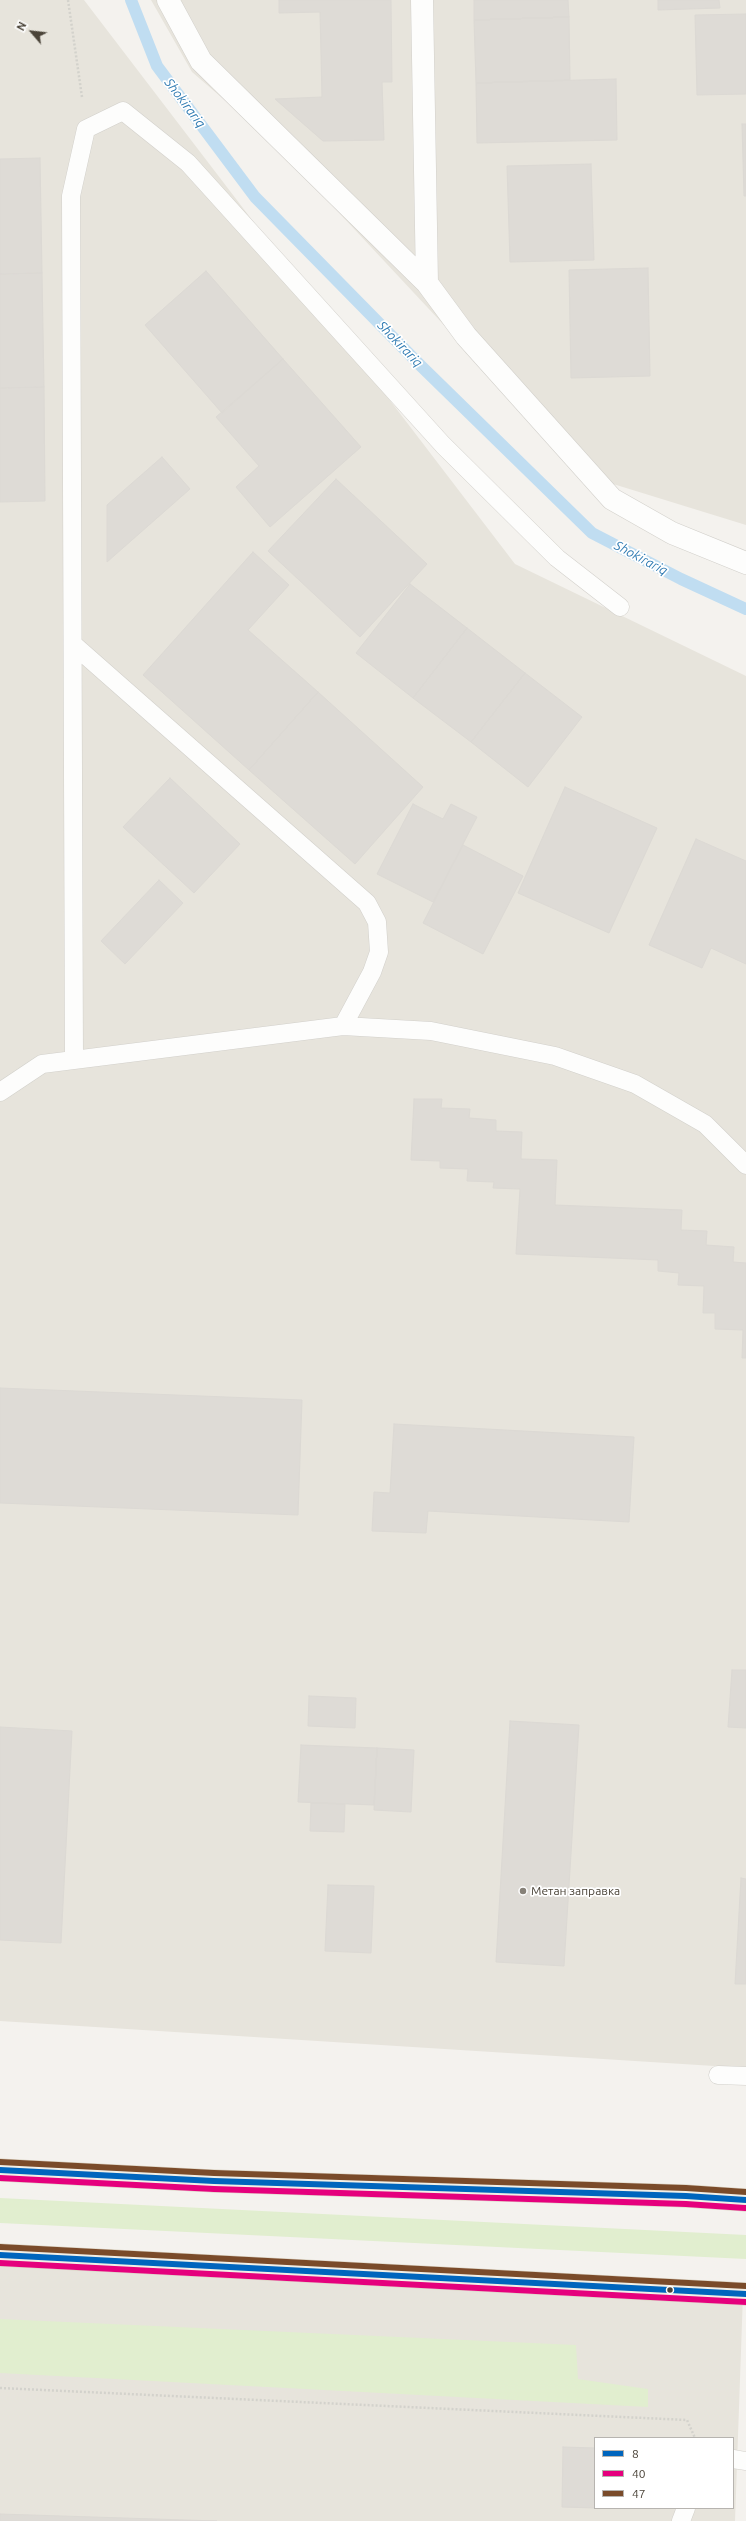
<!DOCTYPE html>
<html>
<head>
<meta charset="utf-8">
<style>
	body { margin:0 }
	#map { position:relative; width:746px; height:2521px; overflow:hidden; background:#f4f2ee; font-family:Ubuntu,sans-serif }
	canvas { display:block }
	.legend { position:absolute; left:594px; top:2437px; width:140px; height:72px; box-sizing:border-box; background:#fff; border:1px solid #b7b4b0; margin:0; padding:5px 7px; list-style:none; font-size:12px; color:#4b4439 }
	.legend li { display:flex; align-items:center; gap:8px; height:20px }
	.legend b { width:20px; border:1px solid #b7b4b0 }
	.north { position:absolute; left:12px; top:12px; width:40px; height:40px; -webkit-text-stroke:3px #fff; paint-order:stroke; rotate:298deg; font-size:11px; font-weight:700; line-height:16px; text-align:center; color:#4b4439 }
	.north::after { content:''; display:block; margin:auto; width:14px; height:18px; background:#4b4439; clip-path:polygon(50% 0,100% 100%,50% 72%,0 100%) }
</style>
</head>
<body>
<div id="map">
<canvas width="746" height="2521"></canvas>
<ul class="legend">
<li><b style="height:5px;background:#0065bd"></b>8</li>
<li><b style="height:5px;background:#e5007d"></b>40</li>
<li><b style="height:5px;background:#7a4b2a"></b>47</li>
</ul>
<div class="north">N</div>
</div>
<script>
const g = document.querySelector('canvas').getContext('2d');
g.lineJoin = 'round';
function fill(path, color) {
  g.fillStyle = color;
  g.fill(path, 'evenodd');
}
function toPath(rows) {
  const path = new Path2D();
  for (const r of rows) {
    path.moveTo(r[0], r[1]);
    for (let i = 2; i < r.length; i += 2) path.lineTo(r[i], r[i + 1]);
  }
  return path;
}
function stroke(path, color, width, dash) {
  g.strokeStyle = color;
  g.lineWidth = width;
  g.lineCap = dash ? 'butt' : 'round';
  g.setLineDash(dash || []);
  g.stroke(path);
}
function label(font, color, halo, rows, align = 'center') {
  g.font = font + ' Ubuntu,sans-serif';
  g.lineWidth = 3.5;
  g.setLineDash([]);
  g.textBaseline = 'middle';
  g.strokeStyle = halo;
  g.fillStyle = color;
  for (const [text, x, y, turn = 0] of rows) {
    g.save();
    g.translate(x, y);
    g.rotate((+turn || 0) * Math.PI / 180);
    g.textAlign = isNaN(turn) ? turn : align;
    if (halo) g.strokeText(text, 0, 0);
    g.fillText(text, 0, 0);
    g.restore();
  }
}
const residential = toPath([
	[0,0,84,0,515,564,746,676,746,2068,0,2021],
	[151,0,746,0,746,525,584,475,272,141,192,72],
	[0,2255,743,2294,735,2521,0,2521],
	[595,2438,733,2438,733,2508,595,2508]
]);
const green = toPath([
	[0,2198,746,2235,746,2259,0,2223],
	[0,2319,576,2345,578,2379,648,2389,648,2407,0,2373]
]);
const stream = toPath([
	[131,0,157,66,255,197,421,366,592,533,681,579,746,609]
]);
const building = toPath([
	[279,0,391,0,392,82,382,82,384,140,323,141,275,99,322,97,320,12,279,13,279,0],
	[474,0,568,0,569,17,474,20,474,0],
	[658,0,719,0,720,8,658,10,658,0],
	[746,14,746,94,697,95,695,15,746,14],
	[569,17,570,80,476,83,474,20,569,17],
	[616,79,617,140,477,143,476,83,616,79],
	[742,124,746,124,746,196,744,196,742,124],
	[40,158,42,273,0,274,0,159,40,158],
	[591,164,594,260,510,262,507,166,591,164],
	[648,268,650,376,571,378,569,270,648,268],
	[206,271,283,359,222,413,145,325,206,271],
	[42,273,44,387,0,388,0,274,42,273],
	[283,359,361,447,270,527,236,487,259,466,216,417,283,359],
	[44,387,45,501,0,502,0,388,44,387],
	[162,457,190,489,107,562,107,505,162,457],
	[336,479,427,564,360,637,268,551,336,479],
	[253,552,289,585,248,630,318,692,249,770,143,675,253,552],
	[410,584,467,628,413,698,356,653,410,584],
	[467,628,525,673,471,742,413,698,467,628],
	[525,673,582,717,528,787,471,742,525,673],
	[318,692,423,787,355,864,249,770,318,692],
	[170,778,240,844,194,893,123,827,170,778],
	[565,787,657,828,609,933,518,893,565,787],
	[413,804,443,819,451,804,477,817,433,902,377,874,413,804],
	[696,839,746,861,746,964,711,948,702,968,649,945,696,839],
	[463,845,523,876,483,954,423,923,463,845],
	[159,880,183,903,125,964,101,941,159,880],
	[414,1099,442,1099,441,1108,470,1109,469,1118,496,1120,496,1131,522,1132,521,1159,557,1160,555,1205,682,1210,681,1230,707,1231,706,1245,734,1247,733,1262,746,1263,746,1358,742,1358,743,1330,715,1329,715,1313,703,1313,704,1286,678,1285,679,1273,658,1271,658,1260,516,1254,520,1189,493,1188,494,1182,467,1181,468,1169,440,1168,440,1161,411,1160,414,1099],
	[0,1388,302,1400,298,1515,0,1503,0,1388],
	[394,1424,634,1437,629,1522,428,1511,426,1533,372,1531,374,1492,390,1493,394,1424],
	[732,1670,746,1670,746,1728,728,1727,732,1670],
	[309,1696,356,1698,355,1728,308,1726,309,1696],
	[510,1721,579,1725,564,1966,496,1962,510,1721],
	[0,1727,72,1731,61,1943,0,1940,0,1727],
	[301,1745,377,1748,374,1805,298,1802,301,1745],
	[377,1748,414,1750,411,1812,374,1810,377,1748],
	[311,1803,345,1804,344,1832,310,1831,311,1803],
	[741,1878,746,1879,746,1984,735,1984,741,1878],
	[328,1885,374,1886,371,1953,325,1951,328,1885],
	[563,2447,595,2448,595,2508,562,2507,563,2447],
	[0,2514,217,2521,0,2521,0,2514]
]);
const path = toPath([
	[68,0,82,97],
	[0,2388,687,2420,695,2438]
]);
const service = toPath([
	[74,645,367,903,377,922,379,952,372,972,343,1026],
	[74,1060,71,196,86,129,123,111,188,163,443,445,557,558,620,607],
	[0,1092,42,1064,343,1026,431,1031,555,1056,635,1084,705,1124,746,1165],
	[718,2075,746,2076],
	[733,2459,746,2461],
	[681,2521,686,2508]
]);
const minor = toPath([
	[168,0,201,61,427,283],
	[422,0,427,283,466,336,612,499,672,533,746,563]
]);
const primary = toPath([
	[0,2170,214,2181,686,2196,746,2200],
	[0,2255,746,2294]
]);
const bus1 = toPath([
	[0,2170,214,2181,686,2196,746,2200],
	[0,2255,746,2294]
]);
const bus2 = toPath([
	[0,2178,214,2189,686,2204,745,2208],
	[0,2263,746,2302]
]);
const bus3 = toPath([
	[0,2162,214,2173,686,2188,746,2192],
	[0,2247,746,2286]
]);
const markers = [
	[523,1891,4,"#868178"],
	[670,2290,3.5,"#4b4439"]
];
const poiNames = [
	["Метан заправка",531,1891]
];
const waterNames = [
	["Shokirariq",185,103,53],
	["Shokirariq",400,344,46],
	["Shokirariq",641,558,28]
];
fill(residential, '#e7e4dc');
fill(green, '#e1eecf');
stroke(stream, '#c0ddf1', 12);
fill(building, '#dedbd6');
stroke(building, '#dcd9d4', 1);
stroke(service, '#d2d0cb', 19);
stroke(minor, '#d2d0cb', 23);
stroke(primary, '#d6cebb', 23);
stroke(path, '#d3d2cc', 2.5, [2, 2]);
stroke(service, '#fdfdfc', 18);
stroke(minor, '#fdfdfc', 22);
stroke(primary, '#f2efe6', 22);
stroke(bus1, '#0065bd', 6);
stroke(bus2, '#e5007d', 6);
stroke(bus3, '#7a4b2a', 6);
for (const [x, y, r, color] of markers) {
  const dot = new Path2D();
  dot.arc(x, y, r, 0, 2 * Math.PI);
  g.fillStyle = color;
  g.fill(dot);
  stroke(dot, '#fff', 1.5);
}
label('12px', '#4b4439', '#fff', poiNames, 'left');
label('italic 13px', '#2e7ab2', '#fff', waterNames);
</script>
</body>
</html>
